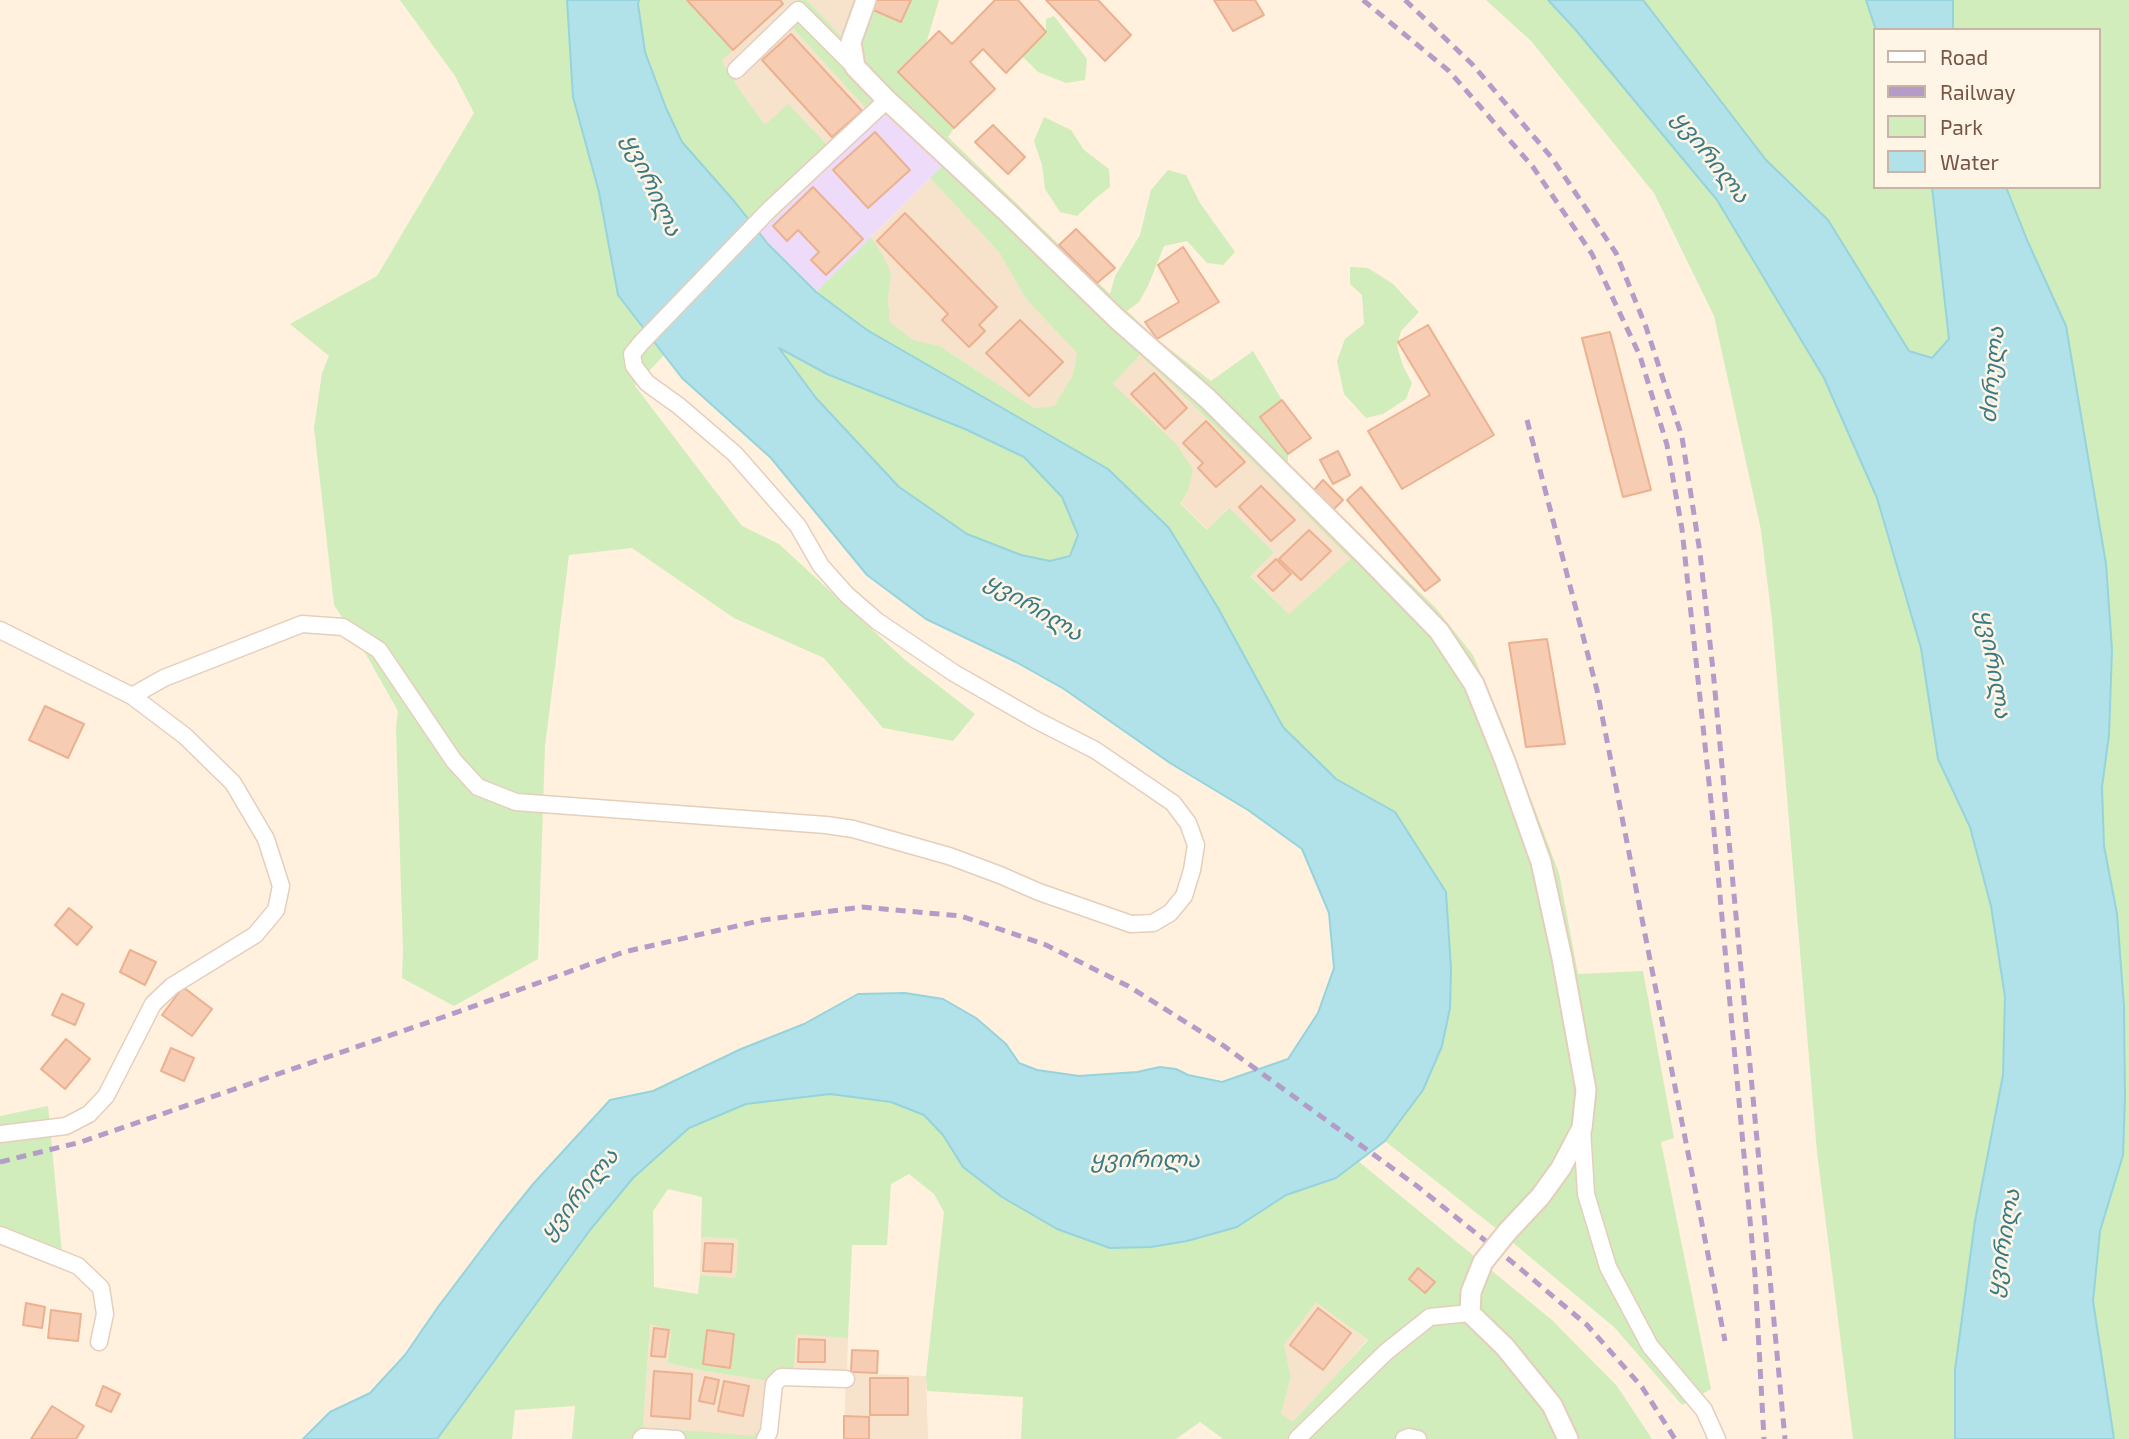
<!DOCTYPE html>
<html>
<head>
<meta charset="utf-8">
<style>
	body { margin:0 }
	#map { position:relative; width:2129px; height:1439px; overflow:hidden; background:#fff1dd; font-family:"Exo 2",sans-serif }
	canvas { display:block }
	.legend { position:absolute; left:1873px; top:28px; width:228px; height:161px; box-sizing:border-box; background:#fff5e6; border:2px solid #c8b5a5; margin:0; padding:9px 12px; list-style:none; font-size:21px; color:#765544 }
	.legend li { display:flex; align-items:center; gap:14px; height:35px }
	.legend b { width:35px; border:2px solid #c8b5a5 }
</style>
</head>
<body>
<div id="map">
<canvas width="2129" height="1439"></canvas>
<ul class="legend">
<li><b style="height:9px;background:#fff"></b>Road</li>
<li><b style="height:9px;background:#b39cc8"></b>Railway</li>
<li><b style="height:19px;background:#d0edbb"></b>Park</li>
<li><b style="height:19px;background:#b1e2e9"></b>Water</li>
</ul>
</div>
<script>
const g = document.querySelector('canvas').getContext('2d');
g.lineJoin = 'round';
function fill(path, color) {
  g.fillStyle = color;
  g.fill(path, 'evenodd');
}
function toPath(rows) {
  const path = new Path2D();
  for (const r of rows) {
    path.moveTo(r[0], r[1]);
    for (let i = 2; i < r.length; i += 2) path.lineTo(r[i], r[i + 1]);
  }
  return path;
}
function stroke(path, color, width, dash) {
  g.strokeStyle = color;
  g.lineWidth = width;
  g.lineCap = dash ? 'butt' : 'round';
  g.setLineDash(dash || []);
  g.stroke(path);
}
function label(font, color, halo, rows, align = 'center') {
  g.font = font + ' "Exo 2","Noto Sans Georgian",sans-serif';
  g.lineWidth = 5;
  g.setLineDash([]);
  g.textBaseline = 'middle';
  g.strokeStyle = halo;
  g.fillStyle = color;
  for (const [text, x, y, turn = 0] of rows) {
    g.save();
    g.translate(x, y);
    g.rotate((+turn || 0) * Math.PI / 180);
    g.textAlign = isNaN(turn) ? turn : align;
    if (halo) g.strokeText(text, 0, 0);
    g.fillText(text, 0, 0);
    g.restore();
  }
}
const residential = toPath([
	[687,0,797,0,726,69,722,60,732,50],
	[807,0,855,0,841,36],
	[791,26,868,109,828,146,765,126,734,82],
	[930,178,999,252,1026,299,1077,353,1073,375,1054,406,1034,408,940,346,913,340,890,322,888,300,891,273,871,237],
	[1140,355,1263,472,1350,559,1289,614,1250,575,1273,551,1228,508,1208,530,1180,502,1188,491,1113,384],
	[701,1237,738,1239,736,1278,700,1275],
	[1316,1301,1367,1340,1293,1423,1281,1414,1291,1377,1284,1345],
	[650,1324,671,1329,668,1363,700,1370,768,1381,762,1427,753,1437,643,1427],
	[796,1333,848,1338,847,1373,926,1376,928,1439,844,1439,846,1374,794,1370]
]);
const education = toPath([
	[885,113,942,166,816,292,759,233]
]);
const green = toPath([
	[400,0,567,0,573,97,599,192,618,295,664,355,635,386,742,526,779,544,904,659,975,714,953,741,883,728,824,658,734,618,632,548,569,555,545,746,538,959,454,1006,402,978,403,950,396,728,398,711,364,651,334,605,314,428,322,373,329,356,290,324,377,276,474,113,455,76],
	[639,0,687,0,733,50,722,60,726,69,797,0,807,0,841,36,855,0,875,0,872,9,901,22,911,0,939,0,926,44,898,72,954,128,948,137,1110,294,1115,276,1140,235,1151,190,1168,170,1186,175,1200,203,1235,252,1223,265,1207,263,1187,241,1164,246,1148,286,1139,302,1127,311,1157,339,1211,381,1253,351,1282,400,1260,417,1288,454,1288,465,1435,607,1473,655,1503,725,1559,873,1578,974,1643,971,1674,1138,1661,1142,1711,1389,1682,1405,1614,1327,1488,1222,1385,1141,1423,1090,1442,1046,1450,1008,1451,969,1446,892,1395,812,1336,779,1283,727,1218,608,1169,528,1108,469,867,330,816,292,871,237,882,254,891,273,888,300,890,322,913,340,940,346,1034,408,1054,406,1073,375,1077,353,1026,299,999,252,930,178,942,166,885,113,759,233,682,142,666,108,645,52,638,4],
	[791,26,867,109,828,146,788,104,765,125,734,82],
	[1140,355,1263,472,1350,559,1289,614,1250,576,1274,552,1229,508,1207,530,1180,503,1188,491,1193,470,1176,444,1113,384],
	[1486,0,1548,0,1575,29,1717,200,1824,378,1877,498,1921,648,1938,759,1970,827,1991,906,2005,997,2003,1075,1975,1221,1955,1370,1955,1439,1853,1439,1817,1152,1772,620,1761,530,1714,316,1654,193,1531,41],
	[1643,0,1866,0,1876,30,1875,187,1932,187,1949,339,1933,358,1909,350,1828,220,1766,160],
	[1953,0,2129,0,2129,1439,2114,1439,2111,1429,2093,1301,2100,1231,2123,1155,2124,1006,2117,914,2104,846,2102,787,2109,735,2112,650,2106,564,2027,240,2006,187,2099,187,2099,30,1953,30],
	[1054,16,1087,59,1085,80,1066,83,1038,72,1022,56,1046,32,1046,19],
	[1044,117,1071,130,1084,150,1109,169,1110,187,1096,198,1077,216,1060,212,1045,189,1042,165,1034,141],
	[1350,267,1368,268,1393,284,1419,312,1401,331,1397,346,1403,366,1412,383,1406,399,1383,414,1366,418,1344,394,1337,361,1345,339,1364,324,1362,295,1350,284],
	[778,347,827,374,965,429,1024,457,1062,497,1078,535,1071,556,1050,561,1021,555,967,534,899,487,816,398],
	[830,1094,891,1102,924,1115,943,1135,963,1167,1002,1197,1057,1229,1110,1248,1151,1247,1187,1241,1237,1227,1286,1195,1336,1178,1358,1161,1552,1320,1617,1386,1652,1439,1223,1439,1200,1422,1176,1439,1021,1439,1023,1397,927,1391,926,1376,944,1212,934,1194,909,1174,891,1184,887,1245,852,1245,848,1338,796,1334,794,1370,789,1381,781,1388,775,1439,572,1439,575,1406,515,1410,512,1439,437,1439,590,1230,633,1178,689,1128,746,1104],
	[668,1189,702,1197,701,1237,738,1239,736,1278,700,1275,698,1294,654,1287,653,1211],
	[1316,1302,1368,1340,1293,1422,1281,1414,1291,1377,1284,1345],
	[650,1324,671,1330,668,1363,700,1370,768,1381,762,1427,753,1436,643,1427],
	[48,1106,62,1253,0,1239,0,1116]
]);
const water = toPath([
	[567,0,639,0,638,4,645,52,666,108,682,142,734,201,768,244,816,292,867,330,1108,469,1169,528,1218,608,1283,727,1336,779,1395,812,1446,892,1451,969,1450,1008,1442,1046,1423,1090,1385,1141,1336,1178,1286,1195,1237,1227,1187,1241,1151,1247,1110,1248,1057,1229,1002,1197,963,1167,943,1135,924,1115,891,1102,830,1094,746,1104,689,1128,633,1178,590,1230,437,1439,303,1439,330,1412,370,1393,405,1355,438,1307,500,1225,534,1183,610,1100,653,1091,741,1049,804,1024,858,994,905,993,943,999,976,1018,1006,1044,1019,1063,1037,1070,1079,1076,1137,1072,1160,1067,1176,1069,1188,1075,1222,1082,1288,1059,1318,1013,1334,968,1329,913,1302,849,1248,810,1170,763,1064,689,1016,662,926,619,867,575,771,458,682,378,618,295,599,192,573,97,567,0],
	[779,348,827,374,965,429,1024,457,1062,497,1078,535,1070,556,1050,561,1021,555,967,534,899,487,816,398,779,348],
	[1548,0,1643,0,1766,160,1828,220,1909,351,1932,358,1949,339,1932,187,2006,187,2027,240,2066,326,2106,564,2112,650,2109,735,2102,787,2104,846,2117,914,2124,1006,2125,1098,2123,1155,2100,1231,2093,1301,2114,1439,1955,1439,1955,1370,1975,1221,2003,1075,2005,997,1991,906,1970,827,1938,759,1921,648,1877,498,1824,378,1717,200,1575,29,1548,0],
	[1866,0,1953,0,1953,30,1876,30,1866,0]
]);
const building = toPath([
	[687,0,780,0,783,4,733,50,687,0],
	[875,0,911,0,901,22,871,9,875,0],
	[995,0,1018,0,1046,32,1006,73,983,49,970,62,995,89,954,128,898,72,939,31,952,44,995,0],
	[1046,0,1098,0,1131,35,1105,61,1046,0],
	[1214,0,1255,0,1264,15,1233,31,1214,0],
	[791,34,862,111,832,137,762,60,791,34],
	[993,125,1025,157,1008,174,975,142,993,125],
	[875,132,910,170,868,208,833,170,875,132],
	[813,187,863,239,826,275,811,260,819,252,798,230,787,241,773,226,813,187],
	[905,213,997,307,979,325,985,331,969,347,942,320,948,314,877,241,905,213],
	[1076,229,1115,268,1097,283,1059,245,1076,229],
	[1183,247,1219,302,1157,339,1145,322,1179,302,1158,265,1183,247],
	[1020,320,1063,362,1029,396,986,353,1020,320],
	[1428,325,1494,435,1402,489,1368,431,1430,395,1398,342,1428,325],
	[1610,332,1651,490,1623,497,1582,338,1610,332],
	[1154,373,1187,408,1165,429,1131,394,1154,373],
	[1282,400,1311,438,1288,454,1260,417,1282,400],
	[1206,421,1245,462,1216,487,1198,468,1203,463,1183,443,1206,421],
	[1338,451,1350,475,1333,484,1320,460,1338,451],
	[1323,480,1343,500,1333,510,1313,491,1323,480],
	[1261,486,1295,520,1271,541,1239,507,1261,486],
	[1361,487,1440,580,1425,591,1347,500,1361,487],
	[1309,530,1331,551,1301,580,1279,559,1309,530],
	[1276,559,1291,574,1273,591,1258,576,1276,559],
	[1547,639,1565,744,1526,747,1509,643,1547,639],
	[45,706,84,724,68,758,29,740,45,706],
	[69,908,92,927,77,945,55,925,69,908],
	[130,950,156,962,145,985,120,972,130,950],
	[183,987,212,1009,192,1036,162,1015,183,987],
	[62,994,84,1004,75,1025,52,1015,62,994],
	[66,1039,90,1059,65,1089,41,1069,66,1039],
	[171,1048,194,1058,184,1081,161,1071,171,1048],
	[705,1243,733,1244,731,1272,703,1271,705,1243],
	[1418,1268,1435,1282,1425,1293,1409,1279,1418,1268],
	[26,1303,45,1307,42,1328,23,1325,26,1303],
	[1318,1308,1351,1333,1323,1370,1290,1345,1318,1308],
	[51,1310,81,1314,78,1341,48,1338,51,1310],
	[654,1328,669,1330,665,1357,651,1356,654,1328],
	[707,1330,734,1334,730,1368,703,1364,707,1330],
	[799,1339,825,1340,825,1362,798,1362,799,1339],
	[852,1350,878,1351,877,1373,851,1372,852,1350],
	[654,1371,692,1374,690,1419,651,1416,654,1371],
	[705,1377,719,1380,714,1404,699,1401,705,1377],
	[870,1378,908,1378,908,1415,870,1415,870,1378],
	[724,1381,749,1386,743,1416,718,1411,724,1381],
	[103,1386,120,1394,111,1412,96,1405,103,1386],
	[52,1406,84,1426,76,1439,31,1439,52,1406],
	[844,1416,869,1417,869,1439,844,1439,844,1416]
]);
const minor = toPath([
	[736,70,798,10,855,67],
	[0,630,132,696,185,736,233,783,266,839,281,886,276,910,255,935,172,986,153,1004,106,1096,89,1114,66,1126,0,1134],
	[132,696,164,678,302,624,343,627,379,650,454,761,478,787,516,802,826,825,853,829,949,856,1000,875,1039,892,1131,924,1153,923,1170,913,1184,896,1192,870,1196,845,1188,823,1173,803,1095,750,1036,720,954,673,877,621,847,595,821,566,798,526,735,454,679,406,647,383,634,366,632,354,641,343,769,210,887,100],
	[1582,1128,1586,1194,1608,1267,1650,1346,1704,1410,1717,1439],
	[0,1235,78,1266,101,1288,105,1314,99,1342],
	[641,1439,643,1437,677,1439],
	[765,1439,769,1432,774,1384,781,1377,846,1379],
	[1297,1439,1386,1352,1430,1317,1470,1313],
	[1404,1439,1409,1437,1418,1439]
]);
const tertiary = toPath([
	[866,0,851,42,855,67,887,100,1007,212,1116,318,1208,399,1367,557,1439,631,1474,684,1505,761,1541,862,1562,958,1586,1090,1582,1128,1561,1168,1540,1197,1508,1231],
	[1483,1262,1471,1292,1470,1313,1505,1347,1552,1405,1568,1439]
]);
const rail = toPath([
	[1363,0,1449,71,1533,167,1592,254,1640,356,1667,445,1682,529,1713,820,1755,1274,1764,1439],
	[1405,0,1472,64,1552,158,1616,253,1646,327,1682,437,1700,553,1713,670,1785,1439],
	[1527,420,1597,690,1725,1341],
	[0,1162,81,1142,452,1014,624,952,763,920,862,907,961,916,1046,945,1128,986,1224,1046,1417,1186,1517,1266,1587,1325,1642,1387,1675,1439]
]);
const tertiaryBridge = toPath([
	[1483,1262,1508,1231]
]);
const waterNames = [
	["ყვირილა",1711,157,52],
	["ყვირილა",652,185,65],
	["ძირულა",1992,375,-85],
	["ყვირილა",1034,607,31],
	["ყვირილა",1994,664,80],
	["ყვირილა",1145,1159],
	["ყვირილა",579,1194,-51],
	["ყვირილა",2003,1243,-80]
];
fill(residential, '#f7e2cb');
fill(education, '#eedbfa');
fill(green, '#d0edbb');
fill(water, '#b1e2e9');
stroke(water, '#96d3dc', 2);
fill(building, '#f6ccb2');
stroke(building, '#ebb191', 2);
stroke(minor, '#e5cebc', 19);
stroke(tertiary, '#e5cebc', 23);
stroke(minor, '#fff', 16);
stroke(tertiary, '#fff', 19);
stroke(rail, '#b39cc8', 5, [10, 7]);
stroke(tertiaryBridge, '#e5cebc', 23, []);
stroke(tertiaryBridge, '#fff', 19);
label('italic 23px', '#397a85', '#fff5e6', waterNames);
</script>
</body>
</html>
